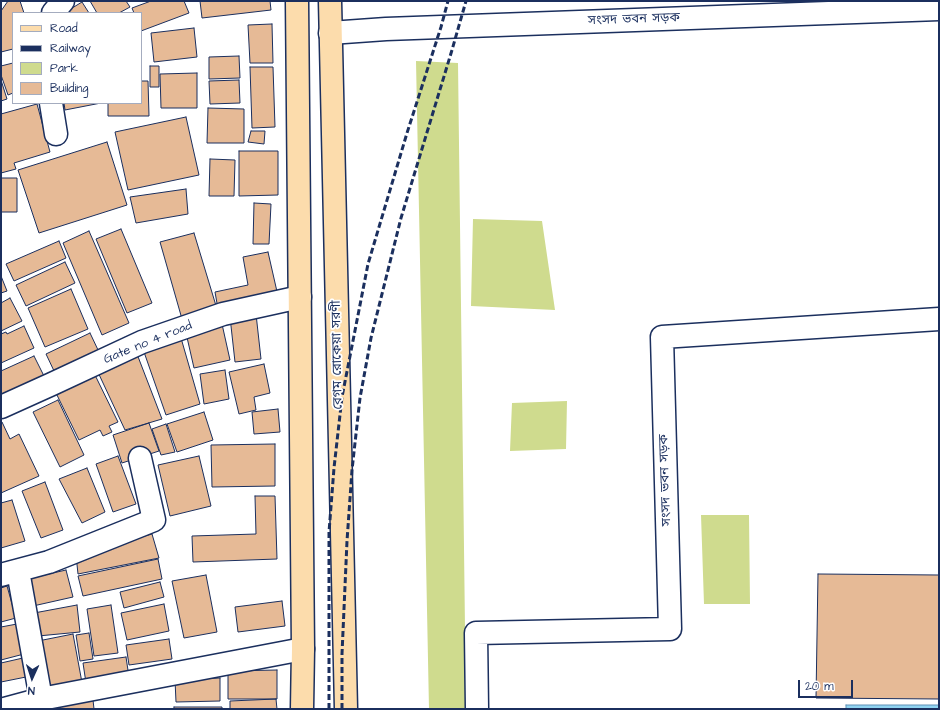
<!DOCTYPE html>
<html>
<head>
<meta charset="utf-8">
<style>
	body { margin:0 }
	#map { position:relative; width:940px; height:710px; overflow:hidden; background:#fff; font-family:"Architects Daughter",sans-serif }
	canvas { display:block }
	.frame { position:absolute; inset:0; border:2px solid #1b2f5e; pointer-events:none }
	.legend { position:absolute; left:12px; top:12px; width:130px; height:92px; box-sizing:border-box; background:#fff; border:1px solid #a4acbf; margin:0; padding:5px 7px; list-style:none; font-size:12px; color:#1b2f5e }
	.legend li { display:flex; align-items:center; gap:8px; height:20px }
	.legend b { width:20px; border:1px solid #a4acbf }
	.north { position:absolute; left:12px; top:658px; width:40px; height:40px; -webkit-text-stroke:3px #fff; paint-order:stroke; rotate:183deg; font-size:11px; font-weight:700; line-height:16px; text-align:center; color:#1b2f5e }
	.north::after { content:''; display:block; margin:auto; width:14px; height:18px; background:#1b2f5e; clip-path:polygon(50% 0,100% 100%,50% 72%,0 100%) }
	.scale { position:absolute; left:798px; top:680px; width:55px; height:18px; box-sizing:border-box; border:2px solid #1b2f5e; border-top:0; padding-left:5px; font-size:12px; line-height:14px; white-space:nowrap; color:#1b2f5e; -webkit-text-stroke:3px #fff; paint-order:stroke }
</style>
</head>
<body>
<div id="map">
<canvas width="940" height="710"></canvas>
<div class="frame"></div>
<ul class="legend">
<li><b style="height:5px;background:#fcdcac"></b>Road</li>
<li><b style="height:5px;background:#1b2f5e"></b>Railway</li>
<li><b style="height:11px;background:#cfdb8e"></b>Park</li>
<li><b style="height:11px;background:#e6ba96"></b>Building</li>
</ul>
<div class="north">N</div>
<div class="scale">20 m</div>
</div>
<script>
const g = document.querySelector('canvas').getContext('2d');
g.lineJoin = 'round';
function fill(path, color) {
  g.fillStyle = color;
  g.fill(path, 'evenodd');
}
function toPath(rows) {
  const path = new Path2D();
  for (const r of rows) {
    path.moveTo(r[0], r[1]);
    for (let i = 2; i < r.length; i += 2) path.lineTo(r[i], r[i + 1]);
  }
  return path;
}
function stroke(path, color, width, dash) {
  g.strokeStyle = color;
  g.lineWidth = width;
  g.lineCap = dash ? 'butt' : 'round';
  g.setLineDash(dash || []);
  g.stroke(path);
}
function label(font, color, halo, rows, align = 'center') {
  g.font = font + ' "Architects Daughter","Noto Sans Bengali",sans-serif';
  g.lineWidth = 3.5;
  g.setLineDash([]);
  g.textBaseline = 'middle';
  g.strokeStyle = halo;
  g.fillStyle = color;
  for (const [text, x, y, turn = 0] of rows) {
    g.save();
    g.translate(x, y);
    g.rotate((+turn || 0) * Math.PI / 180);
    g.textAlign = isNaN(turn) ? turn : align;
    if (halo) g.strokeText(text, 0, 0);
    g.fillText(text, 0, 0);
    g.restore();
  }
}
const green = toPath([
	[416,61,458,63,466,709,429,709],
	[473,219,542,221,555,310,471,306],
	[567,401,566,449,510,451,512,403],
	[701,515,749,515,750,604,704,604]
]);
const water = toPath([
	[846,705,939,705,939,709,846,709,846,705]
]);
const building = toPath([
	[8,1,20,1,24,13,13,13,13,49,1,52,1,11,8,1],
	[90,1,126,1,130,7,119,13,97,13,90,1],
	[151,1,184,1,189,13,141,31,141,13,134,13,132,8,151,1],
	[200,1,270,1,271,10,202,18,200,1],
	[82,2,89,13,64,13,82,2],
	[272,24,273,63,250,63,248,25,272,24],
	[194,28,197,57,154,62,151,33,194,28],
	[239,56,240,78,209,79,209,57,239,56],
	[13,63,13,93,8,95,1,75,1,66,13,63],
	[150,66,159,66,159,87,150,87,150,66],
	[250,67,273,67,275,127,252,128,250,67],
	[197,73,197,108,161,108,160,74,197,73],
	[1,80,7,99,1,101,1,80],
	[239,80,240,103,210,104,209,81,239,80],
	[141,81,148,81,149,116,108,116,108,103,141,103,141,81],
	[64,103,101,103,65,110,64,103],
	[37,104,50,152,14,163,16,169,1,173,1,114,37,104],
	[208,108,244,109,244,143,207,143,208,108],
	[186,117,199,175,128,190,115,132,186,117],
	[251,131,265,131,264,144,248,142,251,131],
	[107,142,127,205,39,233,18,170,107,142],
	[239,151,278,151,278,195,239,196,239,151],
	[210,159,235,160,234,196,209,196,210,159],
	[1,178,17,178,17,212,1,212,1,178],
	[186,189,188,214,136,223,130,197,186,189],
	[254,203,271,204,269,244,253,244,254,203],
	[121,229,152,303,127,313,96,239,121,229],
	[89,231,129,323,102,335,63,243,89,231],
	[194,233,217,309,182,319,160,242,194,233],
	[59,241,66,258,14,281,6,264,59,241],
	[268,252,278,296,218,309,215,292,248,285,243,257,268,252],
	[65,262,75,283,26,306,16,285,65,262],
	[1,276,7,291,1,293,1,276],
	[71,289,88,329,45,347,28,308,71,289],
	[10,298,22,321,1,331,1,303,10,298],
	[256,314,261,359,235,362,230,317,256,314],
	[222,324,230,360,194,368,186,333,222,324],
	[24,326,34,348,1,363,1,334,6,332,7,334,24,326],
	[90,333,99,352,55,373,46,354,90,333],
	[181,338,200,404,166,415,144,352,181,338],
	[137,354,162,419,125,430,96,368,137,354],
	[34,356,44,376,1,397,1,371,34,356],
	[264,364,270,393,254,397,256,410,239,414,229,372,264,364],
	[225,370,229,399,204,404,200,374,225,370],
	[94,373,118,422,109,426,112,432,103,436,100,430,79,440,55,391,94,373],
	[58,400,84,455,60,467,33,412,58,400],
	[278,409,280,432,254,434,252,412,278,409],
	[204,412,213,440,177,452,167,424,204,412],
	[1,422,2,422,10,439,19,434,39,476,1,493,1,422],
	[149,423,159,451,122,463,113,435,149,423],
	[166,424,175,452,161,455,152,429,166,424],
	[275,444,275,486,212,487,211,445,275,444],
	[118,456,136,504,113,512,96,464,118,456],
	[199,456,211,506,170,516,158,465,199,456],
	[87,468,105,512,82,523,59,479,87,468],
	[45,482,63,530,41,538,22,491,45,482],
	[255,496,275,496,277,559,193,562,192,536,256,534,255,496],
	[12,500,25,541,1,548,1,503,12,500],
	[152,534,159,558,78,574,76,555,152,534],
	[158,559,162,579,83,596,78,576,158,559],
	[66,570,73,597,33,606,27,579,66,570],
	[818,574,939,575,939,699,816,698,818,574],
	[206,575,217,632,184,638,172,581,206,575],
	[160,582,164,597,124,608,120,592,160,582],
	[7,586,16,618,1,622,1,588,7,586],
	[282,601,285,626,238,632,235,607,282,601],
	[164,604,169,631,127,640,121,613,164,604],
	[77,605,80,632,38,636,34,613,77,605],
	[111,605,118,653,94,656,87,609,111,605],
	[17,624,24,654,1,660,1,627,17,624],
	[89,633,93,659,80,661,76,635,89,633],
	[73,634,83,688,48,694,38,641,73,634],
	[169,639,172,659,129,665,126,645,169,639],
	[126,657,129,677,86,683,83,663,126,657],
	[23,658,26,677,1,682,1,663,23,658],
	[277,670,277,699,228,699,228,671,277,670],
	[220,678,220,701,176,702,175,680,220,678],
	[276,699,277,709,230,709,230,701,276,699],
	[93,700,94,709,54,709,54,704,93,700],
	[174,707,222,707,222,709,174,709,174,707]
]);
const minor = toPath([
	[53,13,63,1],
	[330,33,386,29,939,9],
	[51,103,56,134],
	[1,407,52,384,142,342,223,314,300,297],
	[18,571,41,699],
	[1,575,49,562,154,520,140,458],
	[4,709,41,699,303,649],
	[477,709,476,633,670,629,662,337,939,319]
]);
const major = toPath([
	[297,1,303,649,302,709],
	[330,1,346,709]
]);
const rail = toPath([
	[329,709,329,532,334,468,342,397,368,264,407,133,441,27,448,1],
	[342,709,342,654,347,541,352,470,360,398,371,338,401,218,452,50,466,1]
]);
const streetNames = [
	["সংসদ ভবন সড়ক",634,20,-2],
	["Gate no 4 road",148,343,-22],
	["বেগম রোকেয়া সরণী",338,355,-91],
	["সংসদ ভবন সড়ক",666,480,-92]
];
fill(green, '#cfdb8e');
fill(water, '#90d4f2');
stroke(water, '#6192b7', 1);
fill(building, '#e6ba96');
stroke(building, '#1b2f5e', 1);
stroke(minor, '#1b2f5e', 25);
stroke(major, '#1b2f5e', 25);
stroke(minor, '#fff', 22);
stroke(major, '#fcdcac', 22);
stroke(rail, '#1b2f5e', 3, [6, 3]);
label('13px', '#1b2f5e', '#fff', streetNames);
</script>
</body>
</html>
